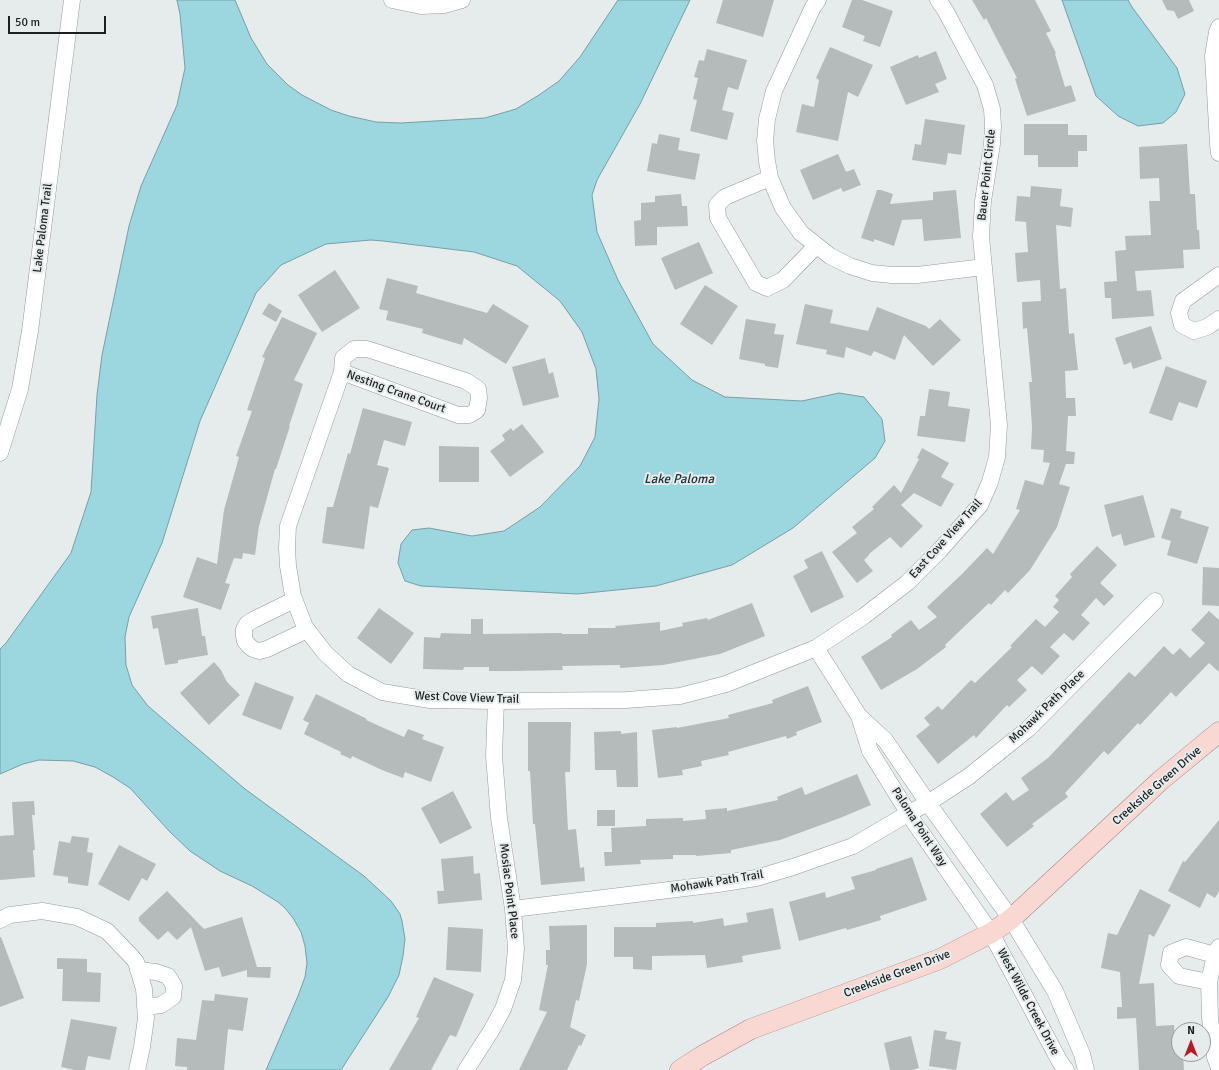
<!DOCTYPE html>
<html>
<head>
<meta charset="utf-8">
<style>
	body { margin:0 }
	#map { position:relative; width:1219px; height:1070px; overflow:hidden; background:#e6ebeb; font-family:Signika,sans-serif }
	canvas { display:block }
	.north { position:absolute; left:1171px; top:1022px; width:40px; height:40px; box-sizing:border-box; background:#e6ebeb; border:1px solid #969a9a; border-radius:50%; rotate:0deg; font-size:11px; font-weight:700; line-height:16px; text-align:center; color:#1e2020 }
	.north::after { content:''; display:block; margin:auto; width:14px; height:18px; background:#b11f24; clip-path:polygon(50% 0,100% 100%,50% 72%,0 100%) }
	.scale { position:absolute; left:8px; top:16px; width:98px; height:18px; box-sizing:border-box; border:2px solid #1e2020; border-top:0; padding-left:5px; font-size:12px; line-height:14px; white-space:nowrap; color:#1e2020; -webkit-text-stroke:3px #e6ebeb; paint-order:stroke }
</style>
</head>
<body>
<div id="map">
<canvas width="1219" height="1070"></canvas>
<div class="north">N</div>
<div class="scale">50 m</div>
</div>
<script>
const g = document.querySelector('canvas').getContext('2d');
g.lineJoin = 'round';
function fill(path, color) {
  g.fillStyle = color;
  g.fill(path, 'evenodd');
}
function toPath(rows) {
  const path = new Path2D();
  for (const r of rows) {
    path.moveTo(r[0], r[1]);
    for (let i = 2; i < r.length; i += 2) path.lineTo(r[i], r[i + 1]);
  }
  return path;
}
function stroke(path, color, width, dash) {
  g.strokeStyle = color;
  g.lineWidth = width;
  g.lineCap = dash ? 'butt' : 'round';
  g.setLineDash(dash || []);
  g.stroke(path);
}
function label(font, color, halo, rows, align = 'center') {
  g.font = font + ' Signika,sans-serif';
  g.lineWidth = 4;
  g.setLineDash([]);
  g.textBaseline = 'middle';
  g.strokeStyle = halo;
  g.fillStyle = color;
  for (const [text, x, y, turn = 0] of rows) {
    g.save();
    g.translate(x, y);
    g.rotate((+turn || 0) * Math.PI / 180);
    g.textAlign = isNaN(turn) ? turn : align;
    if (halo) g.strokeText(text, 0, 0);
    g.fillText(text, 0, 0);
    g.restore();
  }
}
const water = toPath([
	[177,0,235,0,251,38,267,64,288,85,302,95,331,110,349,116,376,122,401,123,485,118,516,109,539,95,559,81,580,57,618,0,690,0,640,104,597,180,592,195,597,232,618,280,653,344,692,380,725,397,802,401,839,393,864,397,882,419,885,441,875,458,793,528,732,565,656,586,577,594,421,586,405,581,398,563,401,544,412,530,429,528,472,536,504,531,540,507,580,466,595,437,599,399,596,369,582,332,560,301,517,266,474,252,383,241,371,240,326,244,281,265,256,293,200,421,162,543,129,617,125,637,126,665,132,685,148,706,245,789,364,876,391,901,400,914,402,921,405,939,403,956,399,975,388,997,341,1070,266,1070,298,996,305,977,307,963,305,946,301,932,293,918,285,908,278,902,252,886,220,871,190,851,170,832,130,788,113,777,95,767,73,761,39,760,23,764,0,774,0,649,6,643,71,553,91,492,97,395,102,355,129,226,141,186,177,105,185,68,180,14,177,0],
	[1062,0,1128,0,1132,7,1177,68,1185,94,1176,112,1163,123,1138,126,1118,116,1096,96,1062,0]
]);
const building = toPath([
	[723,0,774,0,763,37,716,23],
	[852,0,862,0,893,11,880,47,863,41,865,36,842,27],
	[972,0,1035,0,1051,31,1046,33,1056,53,1055,54,1065,87,1071,85,1076,101,1027,116,1015,79,1017,78,986,18,984,20],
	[1162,0,1189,0,1194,11,1178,19,1174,11,1167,10],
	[830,47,873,65,858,97,848,92,838,141,796,132,802,104,814,107,819,80,816,78],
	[707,49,747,60,738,90,728,87,722,110,734,113,727,140,690,131,697,100,693,99,698,78,694,77,699,60,704,61],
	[936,51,947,79,935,84,939,92,906,105,890,67,918,55,919,58],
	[925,119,965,125,961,155,948,153,946,165,912,160,915,144,921,145],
	[1024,124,1068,124,1068,135,1087,135,1087,151,1078,151,1078,167,1038,167,1038,155,1024,155],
	[659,134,680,138,678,150,700,154,695,180,647,171,652,143,657,144],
	[1187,144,1190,194,1195,194,1197,230,1199,230,1200,249,1183,250,1184,268,1135,271,1137,291,1151,290,1154,316,1112,319,1111,298,1105,298,1104,282,1117,281,1115,251,1126,250,1125,236,1151,235,1149,201,1160,201,1159,178,1140,179,1139,147],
	[838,154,846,172,854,169,861,185,843,192,841,188,813,200,800,170],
	[1031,186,1062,189,1060,206,1073,208,1071,227,1056,225,1060,289,1066,288,1069,334,1074,333,1078,370,1065,371,1066,398,1075,398,1076,416,1068,416,1066,451,1075,452,1074,464,1066,464,1059,484,1070,487,1057,527,1030,570,1008,593,1005,590,991,605,989,603,945,645,946,647,917,669,881,690,861,657,892,637,891,635,911,620,919,630,937,617,927,607,962,574,987,548,993,554,1020,510,1016,509,1025,480,1043,485,1050,463,1043,462,1044,450,1031,449,1032,427,1029,382,1032,382,1027,328,1023,329,1022,302,1041,301,1040,280,1017,282,1015,253,1028,252,1026,222,1015,221,1017,196,1030,197],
	[877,190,881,190,893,194,890,204,933,200,933,192,956,190,961,238,924,241,922,219,902,220,894,246,874,239,874,242,861,238],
	[681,194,682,206,687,206,688,226,657,227,657,245,635,246,634,221,641,220,641,203,655,202,655,196],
	[699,242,713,273,675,290,661,258],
	[335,270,360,308,322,332,298,295],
	[387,278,418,286,416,293,487,313,493,304,529,326,506,364,464,338,462,345,422,333,423,329,386,320,388,311,379,309],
	[705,285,738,306,712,345,680,324],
	[269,303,282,311,276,322,262,314],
	[805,304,833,310,830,323,868,331,877,307,926,326,929,329,940,319,961,340,933,366,904,335,895,360,874,351,871,356,846,347,844,358,826,354,827,350,796,344],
	[282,317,317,333,294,380,303,384,289,426,290,426,276,469,275,469,259,526,255,555,243,553,242,559,234,558,225,583,230,584,221,610,183,597,197,557,217,564,224,510,239,457,236,456,252,411,247,410,265,358,262,357],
	[746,319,776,324,774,334,784,335,778,368,765,366,765,364,739,359],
	[1151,326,1162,359,1133,369,1131,362,1124,365,1115,338],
	[545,358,549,374,553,372,559,397,523,406,512,367],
	[1166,366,1207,381,1197,408,1179,402,1172,421,1149,413],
	[929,389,950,392,948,406,970,409,965,442,917,436,920,416,925,416],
	[363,408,412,422,405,446,384,440,377,465,389,468,378,508,370,506,364,549,322,543,327,507,333,507,348,453,350,454],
	[522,424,544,452,510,477,490,451,505,440,502,435,511,428,513,431],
	[439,446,479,447,479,482,439,482],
	[922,448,949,463,941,477,954,484,941,507,914,493,901,505,923,526,901,548,890,537,869,554,869,555,864,560,873,571,857,583,832,552,857,533,852,527,874,509,872,507,894,485,901,493,919,459,917,458],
	[1143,495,1155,537,1124,546,1121,534,1112,537,1104,505],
	[1171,508,1182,511,1180,518,1209,527,1197,564,1167,555,1171,541,1161,538],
	[1097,546,1117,565,1100,583,1114,596,1104,606,1096,598,1081,615,1090,623,1073,641,1064,633,1050,647,1060,656,1042,675,1032,666,1017,680,1027,690,1009,707,1007,705,976,738,974,735,938,764,916,736,930,725,924,718,938,706,942,710,971,680,975,683,1012,647,1010,646,1036,619,1045,627,1059,612,1053,607,1059,600,1055,596,1072,577,1070,574],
	[822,551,844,597,811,613,793,576,808,568,804,560],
	[1203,567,1219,568,1219,606,1202,605],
	[752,603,765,636,720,654,663,665,620,668,620,665,562,666,563,670,515,671,489,671,489,667,464,667,463,670,423,669,424,637,440,638,441,633,471,634,471,619,483,619,483,634,562,633,562,634,588,634,588,628,616,628,615,626,660,622,660,631,683,626,682,623,707,618,708,620],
	[198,608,202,636,205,636,208,655,178,660,178,663,165,665,158,628,153,629,151,616],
	[379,608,414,633,391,664,357,638],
	[1209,611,1219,620,1219,672,1209,663,1176,697,1171,692,1140,725,1138,723,1108,755,1104,751,1065,793,1068,797,1032,824,1034,826,1007,847,980,814,1006,792,1013,801,1029,790,1021,778,1048,758,1129,672,1135,677,1164,646,1173,655,1180,648,1190,658,1205,643,1191,630],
	[214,662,221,670,227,682,240,695,209,725,180,693],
	[255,682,294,697,281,730,242,715],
	[808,686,822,722,796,732,797,735,787,739,786,736,728,752,729,755,701,761,702,766,682,770,683,775,658,778,652,730,677,727,677,728,729,718,728,715,773,703,772,700],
	[316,694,367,719,366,720,404,737,408,729,424,735,422,739,444,747,431,782,405,772,403,778,382,770,352,756,351,759,340,754,341,752,304,734,309,723,303,720],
	[528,722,571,722,570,772,565,772,568,830,576,829,580,868,584,867,585,881,541,885,535,824,533,824,530,771,528,771],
	[621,731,621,734,637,732,638,787,617,787,616,770,595,770,594,732],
	[857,774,871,805,840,818,780,840,731,850,731,853,696,856,696,855,673,855,673,859,640,860,641,864,605,866,604,852,612,852,611,828,646,826,646,819,683,818,683,821,706,819,705,810,727,808,727,811,778,800,777,797,802,787,805,795],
	[453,791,472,828,440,844,421,808],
	[34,801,35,815,32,815,35,850,33,850,35,877,0,880,0,836,14,835,12,802],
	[597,810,615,810,615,826,597,826],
	[1219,820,1219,891,1215,898,1207,893,1200,908,1168,891,1183,861,1185,862],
	[72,836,89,838,87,852,93,853,88,886,68,883,68,877,53,875,59,841,70,843],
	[119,845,156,864,147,881,142,878,129,901,98,884],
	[473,856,474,874,480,873,482,900,438,904,437,891,444,891,441,859],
	[912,857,927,900,880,916,881,920,847,930,846,928,799,941,789,902,825,892,826,898,855,889,851,877,876,870,876,869],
	[1140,889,1171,905,1154,937,1149,934,1139,984,1154,983,1156,1026,1174,1025,1175,1042,1179,1041,1179,1054,1183,1054,1184,1070,1139,1070,1136,1018,1117,1019,1117,1007,1122,1007,1120,972,1101,968,1108,933,1117,935],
	[167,891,204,929,242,917,257,967,271,967,270,978,247,977,247,970,222,977,219,967,205,971,191,927,177,940,168,931,158,940,139,921,139,917],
	[773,908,781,949,742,956,743,962,707,968,705,955,652,956,652,970,633,969,633,957,614,957,614,927,656,927,656,923,693,921,693,923,723,918,724,926,748,922,746,913],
	[587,925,587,964,579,1001,576,1000,570,1027,586,1035,581,1046,579,1045,567,1070,519,1070,547,1012,539,1010,548,965,546,965,546,950,550,950,549,926],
	[448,927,483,929,481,972,446,970],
	[0,937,1,937,24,998,0,1007],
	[57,958,87,959,87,972,101,973,100,1002,62,1001,63,969,57,969],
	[434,977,474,994,456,1037,450,1035,431,1070,389,1070,419,1018,416,1017],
	[215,994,248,998,243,1031,228,1029,224,1070,187,1070,187,1067,175,1066,177,1038,196,1040,202,1000,214,1001],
	[71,1019,117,1027,110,1060,88,1056,85,1070,75,1070,61,1067],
	[934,1030,947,1032,945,1039,961,1042,956,1070,929,1066],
	[911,1036,919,1068,912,1070,890,1070,884,1043]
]);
const minor = toPath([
	[392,0,421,6,444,5,462,0],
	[818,0,813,7,774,91,767,119,765,141,767,161,770,178,783,208,801,233,830,256,850,266,872,273,892,275,917,275,984,267],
	[1219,27,1217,32,1213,56,1218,144,1219,153],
	[770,178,725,197,717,205,718,218,756,283,767,288,783,280,816,246],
	[1219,275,1183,301,1179,313,1182,325,1194,331,1207,327,1219,319],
	[354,349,367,349,466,381,478,389,479,398,477,410,469,415,458,415,342,372,343,358,354,349],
	[342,372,288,526,287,548,288,566,293,596,305,627,325,653,348,674,382,692,430,700,496,701,626,700,680,696,726,684,816,648,864,616,907,583,940,550,980,505,990,482,997,457,999,425,981,237,983,201,992,144,993,126,992,109,985,85,945,10,938,0],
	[0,453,20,389,30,331,72,0],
	[294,600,253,620,247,624,244,629,244,636,245,641,248,645,253,649,259,651,267,649,307,630],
	[816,648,859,716,870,751,914,822,991,933,1060,1062,1066,1070],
	[860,717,885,740,928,803,1011,919,1055,991,1082,1054,1086,1070],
	[513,909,718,884,756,878,793,867,853,846,909,813,928,803,968,777,1028,729,1155,601],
	[0,920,10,915,42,911,77,917,107,931,131,956,136,962,144,989,146,1018,142,1047,137,1070],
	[1219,947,1215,955,1209,982,1210,1018,1215,1057,1219,1068],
	[138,970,156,972,168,976,174,986,173,997,161,1005,145,1007],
	[1209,982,1179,976,1169,965,1171,953,1186,947,1215,955],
	[466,1070,491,1031,503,1009,513,980,516,949,513,909,499,818,494,756,496,701]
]);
const major = toPath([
	[680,1070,702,1056,751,1029,940,959,991,933,1011,919,1161,780,1219,732]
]);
const streetNames = [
	["Bauer Point Circle",987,175,-84],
	["Lake Paloma Trail",43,228,-83],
	["Nesting Crane Court",396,392,20],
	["East Cove View Trail",946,539,-48],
	["West Cove View Trail",467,698,2],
	["Mohawk Path Place",1047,707,-44],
	["Creekside Green Drive",1157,786,-41],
	["Paloma Point Way",919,827,57],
	["Mohawk Path Trail",717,882,-9],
	["Mosiac Point Place",509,891,83],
	["Creekside Green Drive",897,974,-21],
	["West Wilde Creek Drive",1028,1002,62]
];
const waterNames = [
	["Lake Paloma",679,480]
];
fill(water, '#9cd6df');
stroke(water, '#769fa6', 1);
fill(building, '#b5baba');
stroke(minor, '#959a9a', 17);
stroke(major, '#aa8783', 21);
stroke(minor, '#fff', 16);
stroke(major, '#f9d8d4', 20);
label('12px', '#1e2020', '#e6ebeb', streetNames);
label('italic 13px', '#163338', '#e6ebeb', waterNames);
</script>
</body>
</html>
